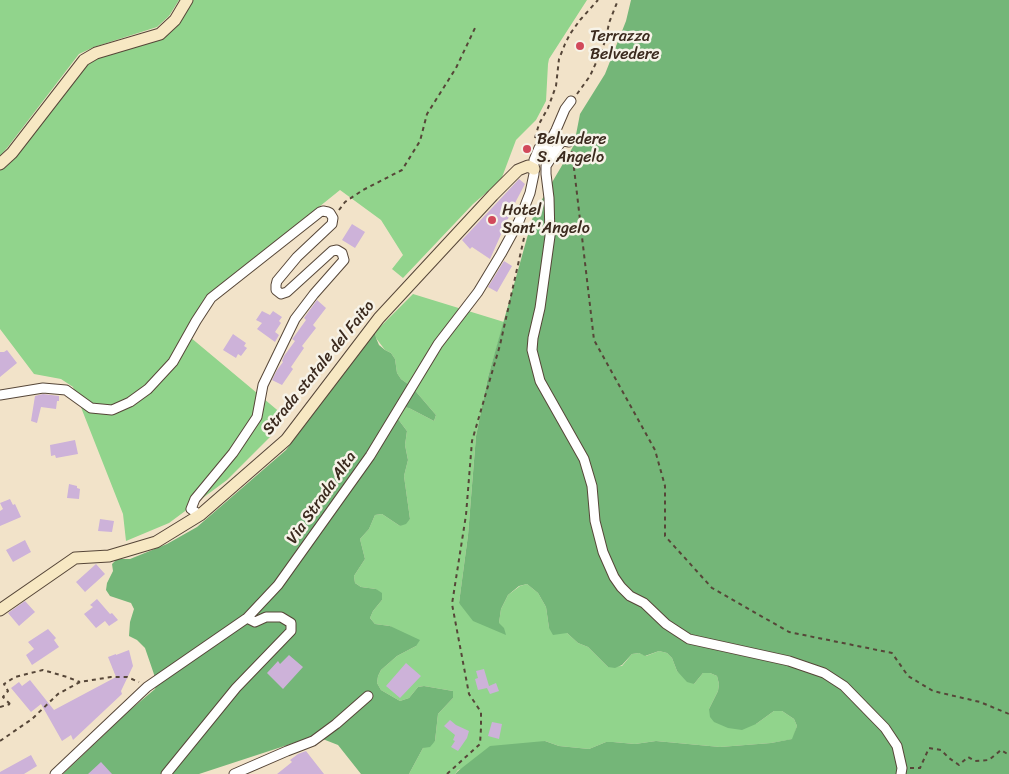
<!DOCTYPE html>
<html>
<head>
<meta charset="utf-8">
<style>
	body { margin:0 }
	canvas { display:block; background:#f2e3c9 }
</style>
</head>
<body>
<canvas width="1009" height="774"></canvas>
<script>
const g = document.querySelector('canvas').getContext('2d');
g.lineJoin = 'round';
function fill(path, color) {
  g.fillStyle = color;
  g.fill(path, 'evenodd');
}
function toPath(rows) {
  const path = new Path2D();
  for (const r of rows) {
    path.moveTo(r[0], r[1]);
    for (let i = 2; i < r.length; i += 2) path.lineTo(r[i], r[i + 1]);
  }
  return path;
}
function stroke(path, color, width, dash) {
  g.strokeStyle = color;
  g.lineWidth = width;
  g.lineCap = dash ? 'butt' : 'round';
  g.setLineDash(dash || []);
  g.stroke(path);
}
function label(font, color, halo, rows, align = 'center') {
  g.font = font + ' Sriracha,sans-serif';
  g.lineWidth = 5;
  g.setLineDash([]);
  g.textBaseline = 'middle';
  g.strokeStyle = halo;
  g.fillStyle = color;
  for (const [text, x, y, turn = 0] of rows) {
    g.save();
    g.translate(x, y);
    g.rotate((+turn || 0) * Math.PI / 180);
    g.textAlign = isNaN(turn) ? turn : align;
    if (halo) g.strokeText(text, 0, 0);
    g.fillText(text, 0, 0);
    g.restore();
  }
}
const green = toPath([
	[0,0,179,0,169,16,157,27,94,47,79,54,7,148,0,156],
	[193,0,587,0,549,59,548,64,546,101,536,120,516,140,501,180,473,204,403,278,392,269,403,255,381,220,340,190,242,269,206,296,184,332,282,414,271,436,227,480,169,523,126,541,123,514,73,387,61,379,34,374,0,329,0,170,6,167,16,157,87,64,98,58,163,38,179,23],
	[413,294,504,322,488,377,476,436,468,535,459,603,499,623,501,609,508,595,520,586,527,584,538,593,546,607,549,628,567,633,578,643,588,647,608,667,622,666,632,654,639,653,646,656,659,651,667,653,672,658,677,671,694,684,703,673,710,673,717,676,719,684,718,691,709,709,756,724,774,711,782,711,794,719,797,726,793,739,771,743,720,747,656,741,635,744,613,742,606,742,589,749,559,746,545,741,458,770,455,774,409,774,423,748,435,741,438,714,453,698,453,691,424,686,418,687,409,698,400,701,381,690,377,683,378,676,381,670,397,656,416,646,390,626,375,624,370,618,373,611,382,600,376,589,361,587,355,583,354,576,365,559,360,539,369,529,375,515,382,514,400,526,410,519,404,476,408,460,405,445,407,431,398,419,397,411,402,407,409,408,434,421,436,415,412,387,401,379,397,373,395,359,391,353,385,350,376,338,375,332]
]);
const forest = toPath([
	[631,0,1009,0,1009,774,455,774,458,771,490,746,545,741,559,746,589,749,606,742,613,742,635,744,656,741,720,747,771,743,792,739,797,726,794,719,782,711,774,711,756,724,742,730,728,728,714,722,710,717,709,709,718,691,719,684,717,676,710,673,703,673,694,684,687,682,677,671,672,658,667,653,659,651,645,656,639,653,632,654,622,665,615,668,608,667,588,647,578,643,567,633,553,635,549,628,546,607,538,593,527,584,519,586,508,595,501,609,499,623,504,628,506,635,473,621,459,603,468,535,476,436,488,377,534,213,574,145,580,114,605,74,626,21],
	[375,332,376,338,379,345,385,350,391,353,395,359,397,373,401,379,412,387,436,415,434,421,409,408,402,407,397,411,398,419,407,431,405,445,408,460,404,476,410,519,406,524,400,526,382,514,375,515,369,529,360,539,365,559,354,576,355,583,361,587,376,589,382,593,382,600,373,611,370,618,375,624,390,626,420,640,416,646,397,656,381,670,378,676,377,683,381,690,400,701,409,698,418,687,424,686,453,691,453,698,438,714,435,741,430,747,423,748,409,774,361,774,338,745,315,736,199,774,63,774,130,710,155,689,157,683,145,648,137,640,129,636,130,622,134,609,131,603,110,596,106,590,107,583,113,571,112,564,117,559,130,559,167,544,197,527,286,450]
]);
const building = toPath([
	[519,179,525,184,516,201,490,259,472,247,470,249,462,240],
	[352,224,365,232,355,248,342,240],
	[504,261,512,266,497,292,488,287],
	[317,300,326,308,313,325,316,328,302,346,304,348,291,367,293,369,282,385,272,380,277,370,283,362,282,361,284,356,295,341,292,339,293,338,306,320,304,318],
	[262,311,270,315,273,311,282,317,279,321,281,323,275,332,279,335,275,342,257,329,262,323,256,320],
	[233,334,246,343,244,346,247,348,241,356,238,354,236,358,223,350],
	[7,350,17,363,0,377,0,352,4,352],
	[43,394,59,396,59,401,57,401,56,409,41,407,37,423,31,421,35,396],
	[75,440,78,454,56,458,55,455,51,456,50,445],
	[69,484,77,486,77,488,80,489,79,499,67,498],
	[10,499,13,505,15,504,21,517,0,526,0,511,3,509,0,503],
	[100,519,114,521,112,532,98,531],
	[25,540,31,552,13,562,6,550],
	[96,564,105,574,85,592,76,582],
	[97,599,110,614,112,613,118,620,109,626,105,621,96,628,84,614,93,607,90,605],
	[25,601,35,612,19,626,8,613],
	[48,629,56,638,54,640,59,647,32,665,26,655,34,649,28,642],
	[129,650,133,666,121,691,122,694,73,740,71,735,62,741,41,704,31,712,11,688,19,682,22,686,30,680,54,710,116,677,108,657,116,654,116,655],
	[289,655,303,667,283,689,267,673,278,661,280,664],
	[406,663,421,676,400,698,386,686],
	[484,669,489,686,496,683,499,691,490,694,487,688,478,690,475,679,478,678,476,671],
	[450,720,456,725,469,731,467,738,458,751,451,747,455,741,453,740,455,735,444,726],
	[492,722,502,724,499,739,488,736],
	[306,751,324,774,277,774,292,762,290,760,298,754],
	[31,755,37,766,24,774,0,774,0,772],
	[101,762,112,774,88,774]
]);
const path = toPath([
	[577,94,590,76,600,54,606,39,609,23,618,0],
	[535,138,539,124,548,108,556,86,559,59,565,44,570,34,580,20,598,0],
	[572,151,594,340,655,450,665,486,665,536,712,588,789,632,892,653,908,676,933,691,980,702,1009,714],
	[339,210,345,202,363,190,402,170,420,141,427,114,456,68,475,28],
	[10,704,3,697,8,691,4,684,15,677,43,670,67,677,80,682],
	[0,707,10,704],
	[0,741,32,719,58,694,80,682,111,677,127,677,139,682],
	[910,768,920,768,929,748,941,750,949,758,959,765,968,757,975,761,989,760,1001,750,1009,755],
	[447,774,480,744,481,728,481,712,469,694,452,604,466,515,472,441,500,345,526,229]
]);
const street = toPath([
	[547,147,556,130,565,109,571,101],
	[551,157,561,142,564,141,569,142],
	[0,395,43,388,66,390,91,408,112,410,130,402,148,389,173,362,196,321,211,298,320,212,323,211,328,212,330,213,333,218,332,224,297,257,277,281,276,285,276,290,281,294,287,292,332,251,337,250,342,253,344,260,314,294,295,319,263,385,257,417,233,453,195,499,191,509,200,515],
	[55,774,147,687,247,618,278,585,370,456,438,344,478,292,501,254,519,221,530,193,534,174,534,160,539,148,543,146,547,147,550,151,551,158,546,166,546,174,549,198,550,236,540,308,533,338,532,350,540,381,584,459,592,486,595,521,603,552,614,577,621,587,630,596,644,603,666,624,689,639,789,661,824,673,844,686,885,728,897,746,902,768,901,774],
	[166,774,236,688,291,631,291,623,281,617,266,617,255,622,247,618],
	[234,774,287,751,313,741,336,724,368,696]
]);
const secondary = toPath([
	[0,164,12,153,84,60,96,53,160,34,175,20,187,0],
	[0,610,75,558,109,556,156,542,200,515,286,440,379,318,493,195,518,170,528,166,534,169]
]);
const markers = [
	[580,46,5,"#d1495b"],
	[527,149,5,"#d1495b"],
	[492,220,5,"#d1495b"]
];
const poiNames = [
	["Terrazza",590,37],
	["Belvedere",590,55],
	["Belvedere",537,140],
	["S. Angelo",537,158],
	["Hotel",502,211],
	["Sant'Angelo",502,229]
];
const streetNames = [
	["Strada statale del Faito",319,368,-51],
	["Via Strada Alta",322,498,-55]
];
fill(green, '#91d48c');
fill(forest, '#74b678');
fill(building, '#cdb2d9');
stroke(street, '#564638', 11);
stroke(secondary, '#564638', 13);
stroke(path, '#564638', 2, [4, 4]);
stroke(street, '#fff', 9);
stroke(secondary, '#f7e8c3', 11);
for (const [x, y, r, color] of markers) {
  const dot = new Path2D();
  dot.arc(x, y, r, 0, 2 * Math.PI);
  g.fillStyle = color;
  g.fill(dot);
  stroke(dot, '#f7f3e8', 2);
}
label('16px', '#3b2a1e', '#f7f3e8', poiNames, 'left');
label('16px', '#3b2a1e', '#f7f3e8', streetNames);
</script>
</body>
</html>
